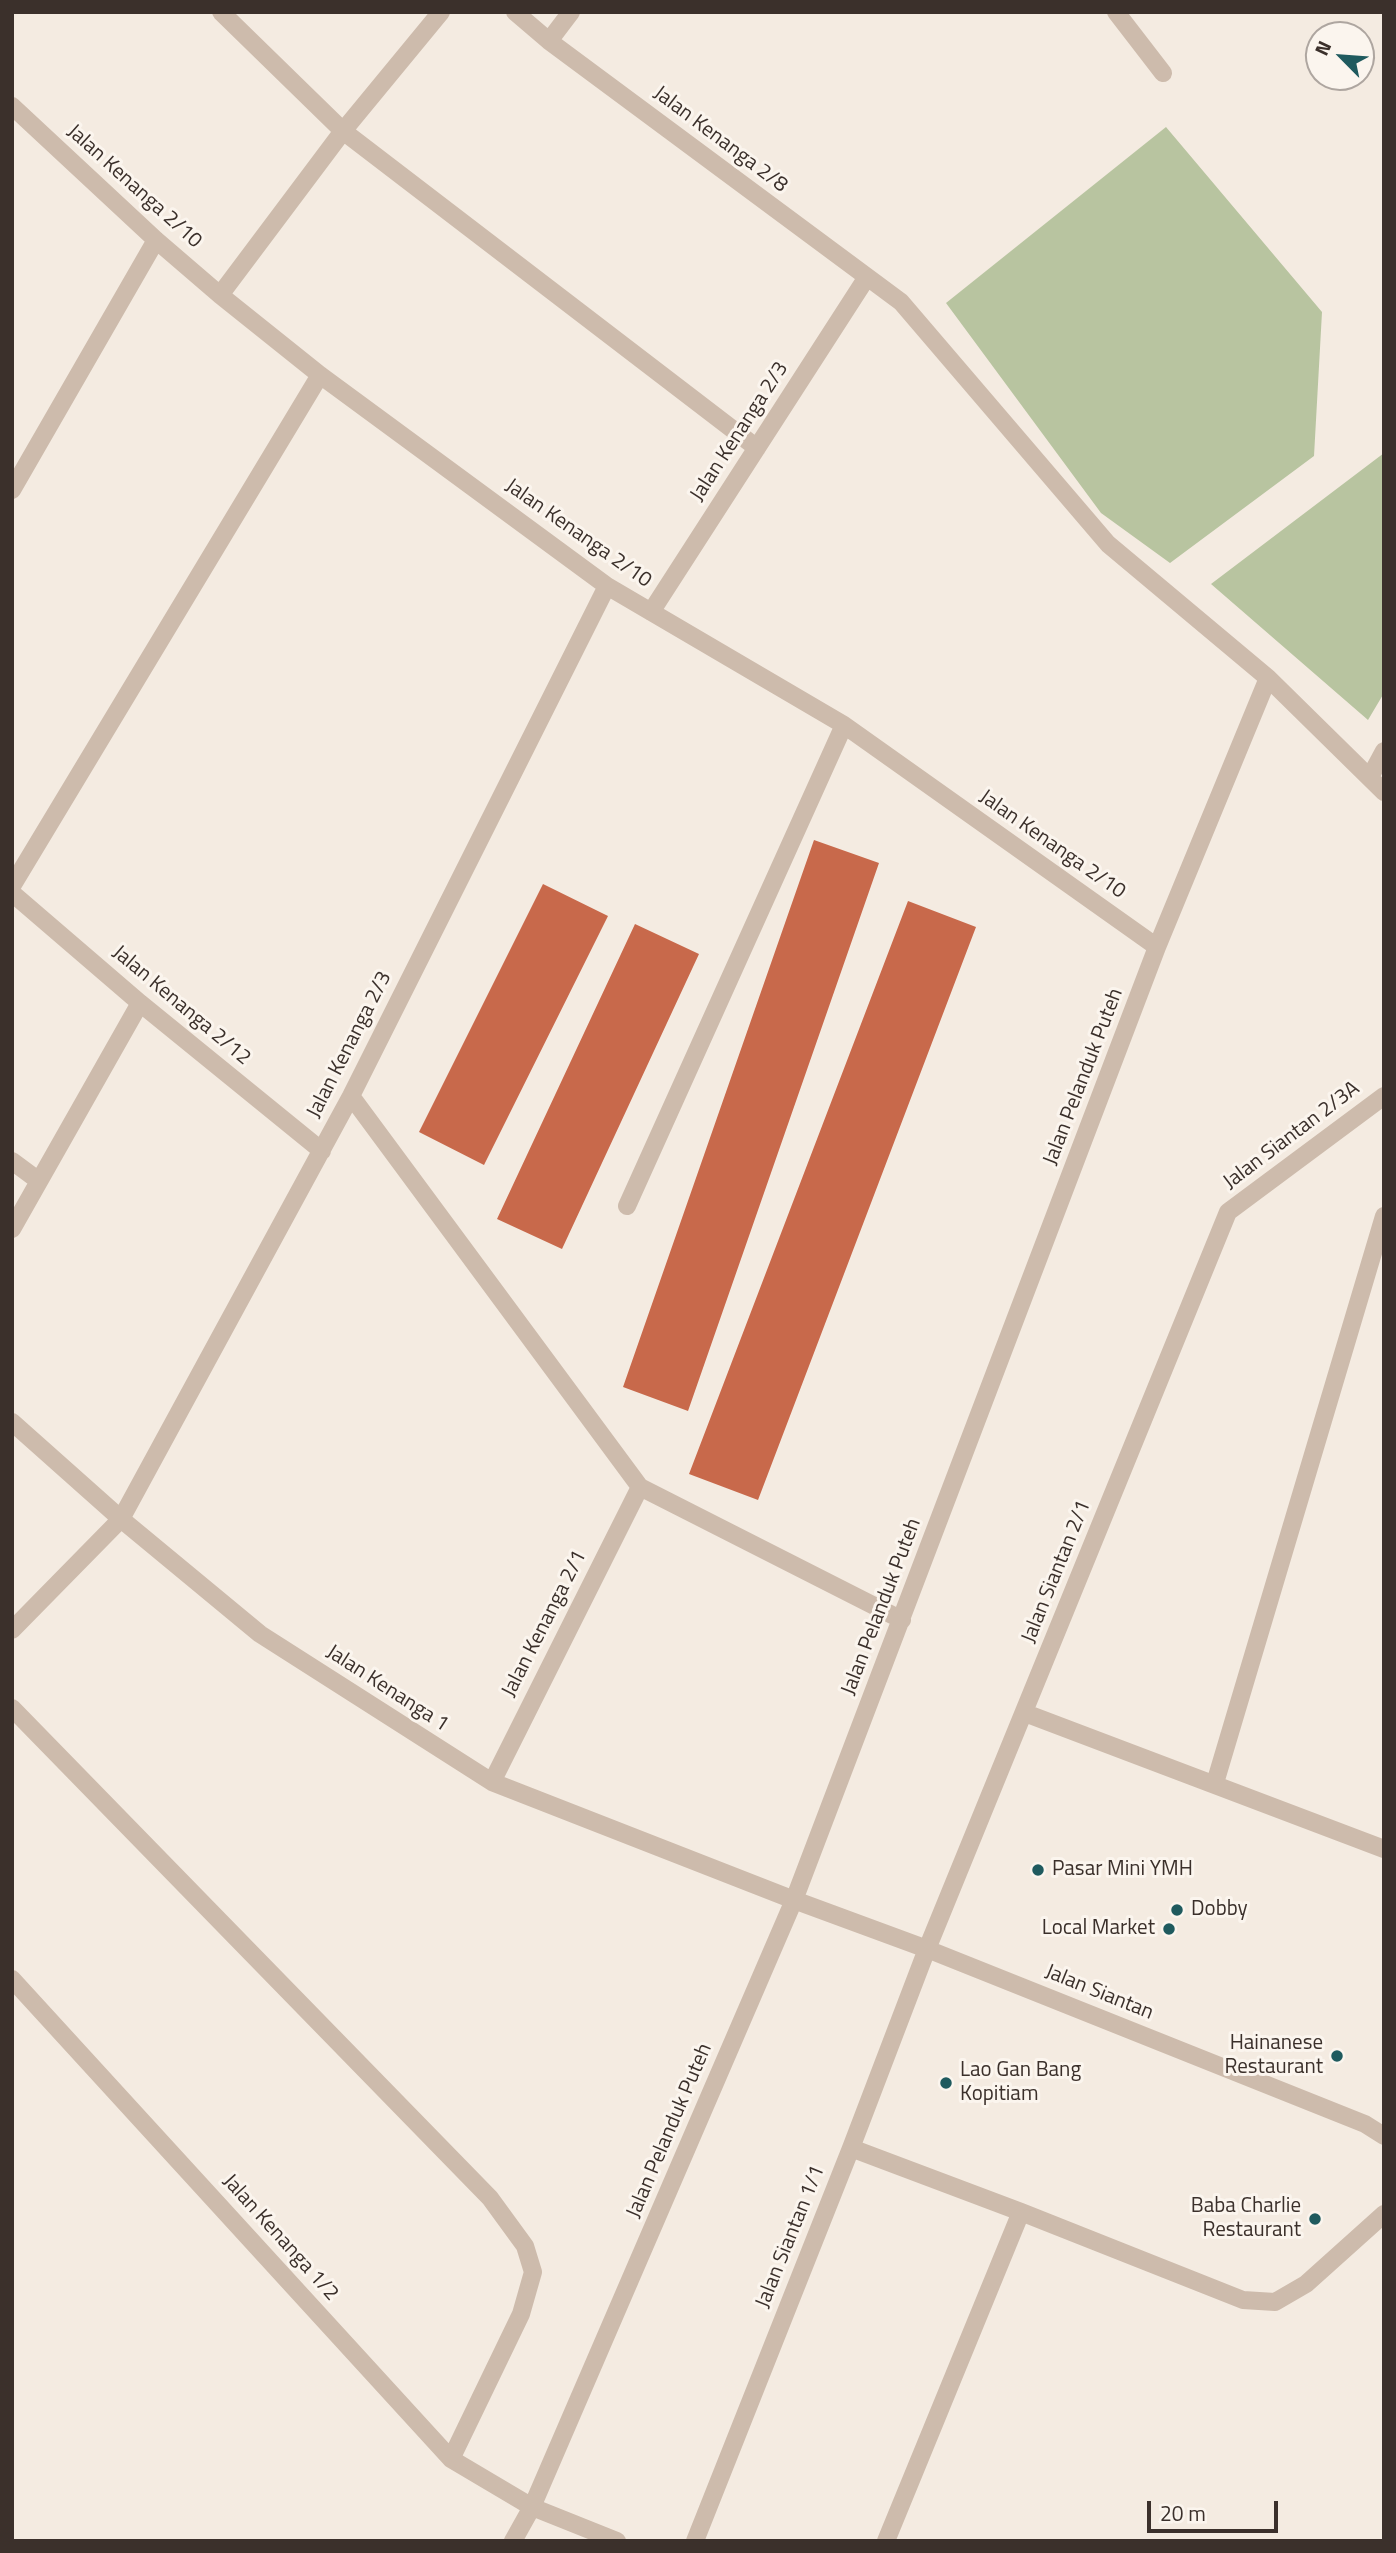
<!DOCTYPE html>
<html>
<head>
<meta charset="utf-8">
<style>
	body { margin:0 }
	#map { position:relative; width:1396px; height:2553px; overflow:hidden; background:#f4ebe1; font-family:"Titillium Web",sans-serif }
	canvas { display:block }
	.frame { position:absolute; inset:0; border:14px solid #3b302b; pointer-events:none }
	.north { position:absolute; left:1305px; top:21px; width:70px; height:70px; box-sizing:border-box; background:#fbf5ee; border:2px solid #aea6a0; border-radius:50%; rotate:295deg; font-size:19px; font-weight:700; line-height:28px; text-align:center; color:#3b302b }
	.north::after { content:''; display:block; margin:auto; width:24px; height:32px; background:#1f5a5e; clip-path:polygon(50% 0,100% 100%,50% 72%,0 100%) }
	.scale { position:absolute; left:1147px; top:2501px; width:131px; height:32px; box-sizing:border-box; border:4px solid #3b302b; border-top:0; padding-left:9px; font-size:21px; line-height:24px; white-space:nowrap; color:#3b302b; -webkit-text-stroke:5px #fbf5ee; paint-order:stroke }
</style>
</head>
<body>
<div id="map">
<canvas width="1396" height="2553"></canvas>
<div class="frame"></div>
<div class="north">N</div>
<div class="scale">20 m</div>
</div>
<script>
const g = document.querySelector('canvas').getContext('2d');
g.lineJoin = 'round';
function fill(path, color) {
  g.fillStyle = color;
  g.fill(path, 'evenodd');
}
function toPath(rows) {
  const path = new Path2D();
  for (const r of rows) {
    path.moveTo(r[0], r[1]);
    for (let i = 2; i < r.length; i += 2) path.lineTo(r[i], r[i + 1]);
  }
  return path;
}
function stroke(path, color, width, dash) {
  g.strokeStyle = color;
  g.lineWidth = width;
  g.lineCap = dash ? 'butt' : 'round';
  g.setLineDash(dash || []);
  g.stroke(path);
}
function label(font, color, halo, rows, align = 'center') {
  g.font = font + ' "Titillium Web",sans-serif';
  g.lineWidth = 6;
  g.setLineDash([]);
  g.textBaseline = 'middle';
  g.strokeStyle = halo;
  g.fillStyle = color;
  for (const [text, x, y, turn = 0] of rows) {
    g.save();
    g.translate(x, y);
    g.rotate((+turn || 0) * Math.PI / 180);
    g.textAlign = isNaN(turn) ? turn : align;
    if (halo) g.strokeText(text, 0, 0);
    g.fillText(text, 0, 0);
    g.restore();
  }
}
const green = toPath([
	[1166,127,1322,312,1314,456,1170,563,1101,513,946,303],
	[1384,453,1384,693,1368,720,1211,584]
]);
const building = toPath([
	[814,840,879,863,688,1411,623,1387],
	[543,884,608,916,484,1165,419,1132],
	[908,901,976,927,758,1500,689,1474],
	[635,924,699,954,562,1249,497,1219]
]);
const minor = toPath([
	[221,12,343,131,757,448],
	[515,12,549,41,901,302,1108,544,1268,678,1384,792],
	[1116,12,1163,73],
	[549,41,571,12],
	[12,106,156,240,220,295,320,375,607,586,844,725,1157,947],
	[220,295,343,131,441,12],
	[12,490,156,240],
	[651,612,867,277],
	[1370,777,1384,751],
	[12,886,320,375],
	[12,893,140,1003,322,1151],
	[351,1096,640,1487,902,1620],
	[12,1161,39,1181],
	[627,1206,844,725],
	[12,1229,140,1003],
	[12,1422,121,1519,260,1634,492,1782,794,1900,927,1949,1365,2124,1384,2136],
	[12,1630,121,1519,351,1096,607,586],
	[12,1708,490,2198,525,2246,533,2272,521,2314,451,2459],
	[1025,1713,1384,1849],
	[492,1782,640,1487],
	[1215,1783,1384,1216],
	[12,1979,451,2459,532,2507,617,2541],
	[851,2148,1021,2212,1243,2300,1275,2302,1306,2284,1384,2214],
	[513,2541,532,2507,794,1900,1157,947,1268,678],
	[695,2541,851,2148,927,1949,1228,1212,1384,1096],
	[886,2541,1021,2212]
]);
const markers = [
	[1038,1870,7,"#1f5a5e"],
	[1177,1910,7,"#1f5a5e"],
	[1169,1929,7,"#1f5a5e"],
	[1337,2056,7,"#1f5a5e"],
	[946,2083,7,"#1f5a5e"],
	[1315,2219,7,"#1f5a5e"]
];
const streetNames = [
	["Jalan Kenanga 2/8",720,140,37],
	["Jalan Kenanga 2/10",134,187,42],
	["Jalan Kenanga 2/3",740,432,-57],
	["Jalan Kenanga 2/10",578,534,35],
	["Jalan Kenanga 2/10",1052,845,35],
	["Jalan Kenanga 2/12",181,1006,40],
	["Jalan Kenanga 2/3",350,1045,-63],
	["Jalan Pelanduk Puteh",1084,1077,-69],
	["Jalan Siantan 2/3A",1292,1136,-37],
	["Jalan Siantan 2/1",1057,1572,-68],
	["Jalan Pelanduk Puteh",882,1607,-69],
	["Jalan Kenanga 2/1",545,1624,-63],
	["Jalan Kenanga 1",387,1689,33],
	["Jalan Siantan",1099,1993,22],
	["Jalan Pelanduk Puteh",670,2131,-67],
	["Jalan Siantan 1/1",791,2237,-68],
	["Jalan Kenanga 1/2",280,2238,48]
];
const poiNames = [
	["Pasar Mini YMH",1052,1870],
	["Dobby",1191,1910],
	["Local Market",1155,1929,"right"],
	["Hainanese",1323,2044,"right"],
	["Restaurant",1323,2068,"right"],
	["Lao Gan Bang",960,2071],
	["Kopitiam",960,2095],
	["Baba Charlie",1301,2207,"right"],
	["Restaurant",1301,2231,"right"]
];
fill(green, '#b8c4a0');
fill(building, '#c8694b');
stroke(minor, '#cdbbac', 18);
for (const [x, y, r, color] of markers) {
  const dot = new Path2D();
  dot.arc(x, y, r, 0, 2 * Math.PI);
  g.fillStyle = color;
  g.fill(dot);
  stroke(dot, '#fbf5ee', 2.5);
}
label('21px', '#3b302b', '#fbf5ee', streetNames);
label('21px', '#3b302b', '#fbf5ee', poiNames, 'left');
</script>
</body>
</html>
